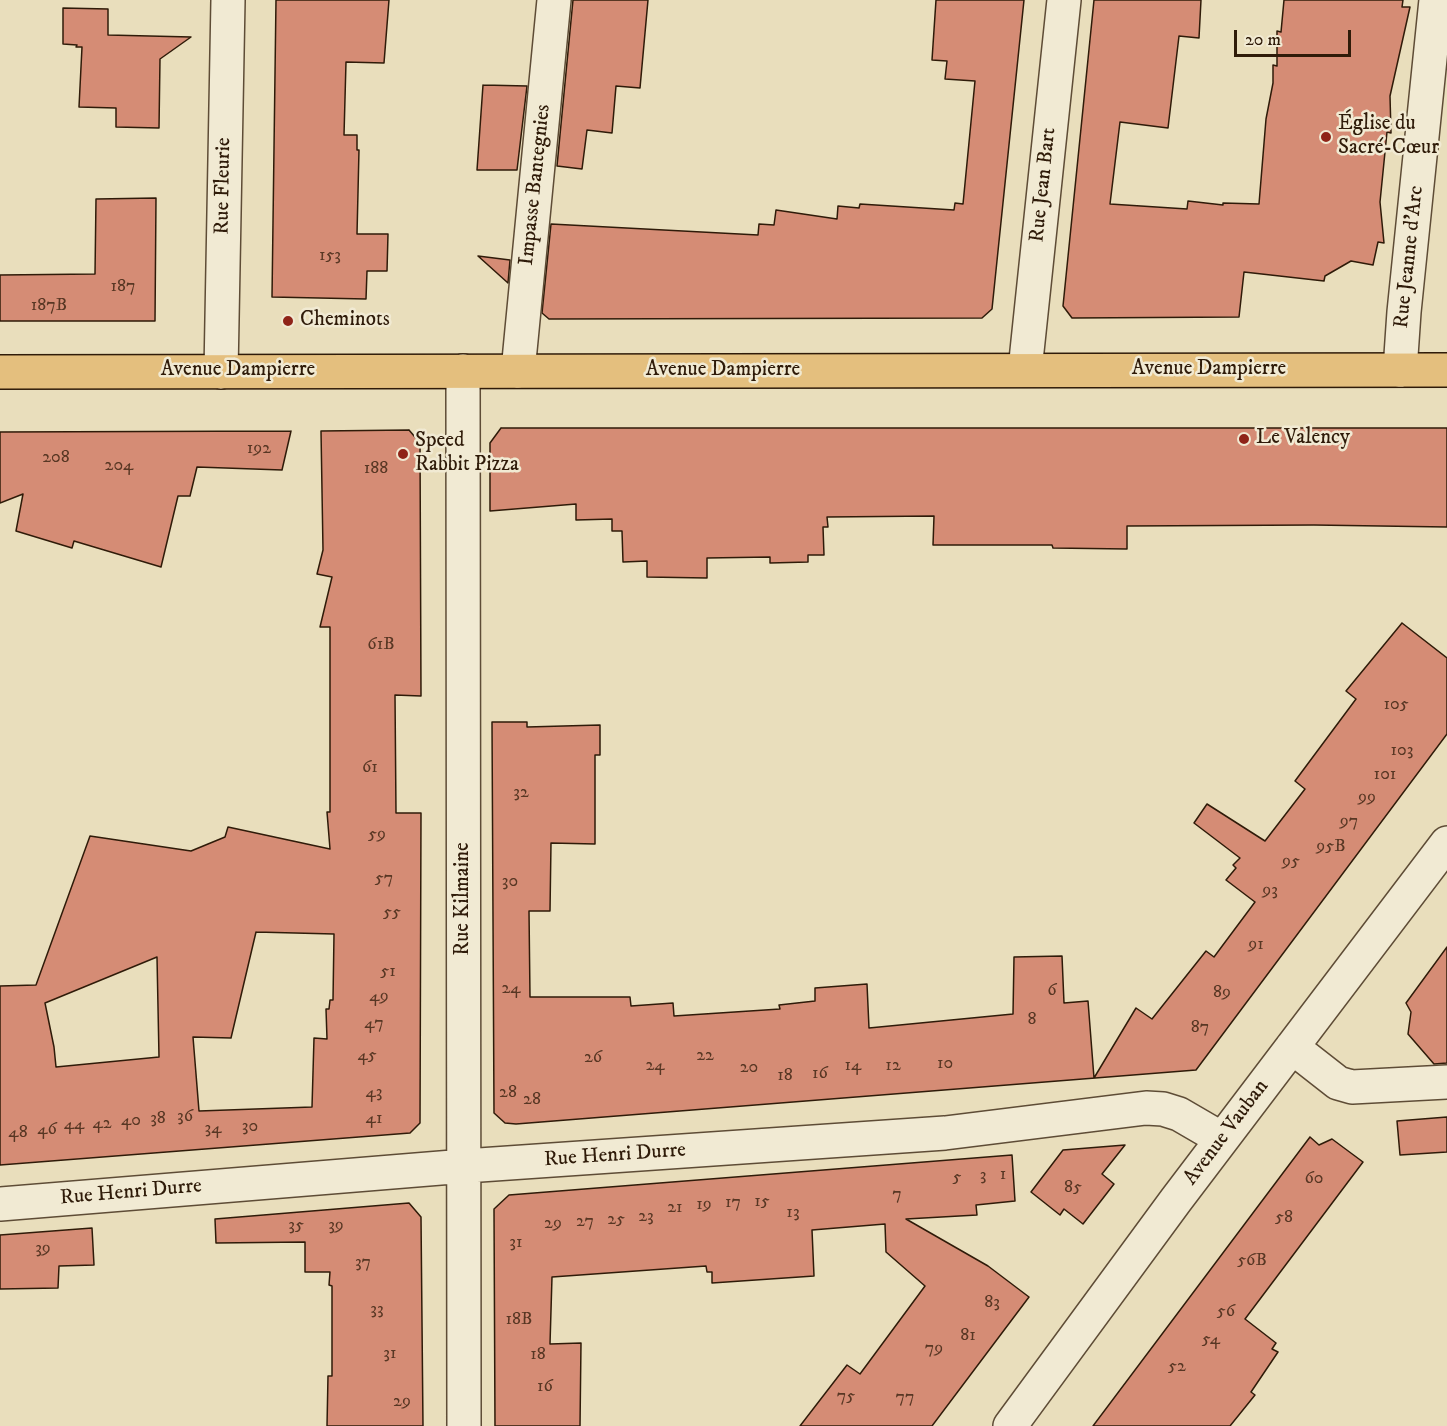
<!DOCTYPE html>
<html>
<head>
<meta charset="utf-8">
<style>
	body { margin:0 }
	#map { position:relative; width:1447px; height:1426px; overflow:hidden; background:#e9debc; font-family:"IM FELL DW Pica",serif }
	canvas { display:block }
	.scale { position:absolute; left:1234px; top:30px; width:117px; height:27px; box-sizing:border-box; border:3px solid #2f1b09; border-top:0; padding-left:8px; font-size:18px; line-height:21px; white-space:nowrap; color:#2f1b09; -webkit-text-stroke:4px #f1ead3; paint-order:stroke }
</style>
</head>
<body>
<div id="map">
<canvas width="1447" height="1426"></canvas>
<div class="scale">20 m</div>
</div>
<script>
const g = document.querySelector('canvas').getContext('2d');
g.lineJoin = 'round';
function fill(path, color) {
  g.fillStyle = color;
  g.fill(path, 'evenodd');
}
function toPath(rows) {
  const path = new Path2D();
  for (const r of rows) {
    path.moveTo(r[0], r[1]);
    for (let i = 2; i < r.length; i += 2) path.lineTo(r[i], r[i + 1]);
  }
  return path;
}
function stroke(path, color, width, dash) {
  g.strokeStyle = color;
  g.lineWidth = width;
  g.lineCap = dash ? 'butt' : 'round';
  g.setLineDash(dash || []);
  g.stroke(path);
}
function label(font, color, halo, rows, align = 'center') {
  g.font = font + ' "IM FELL DW Pica",serif';
  g.lineWidth = 5;
  g.setLineDash([]);
  g.textBaseline = 'middle';
  g.strokeStyle = halo;
  g.fillStyle = color;
  for (const [text, x, y, turn = 0] of rows) {
    g.save();
    g.translate(x, y);
    g.rotate((+turn || 0) * Math.PI / 180);
    g.textAlign = isNaN(turn) ? turn : align;
    if (halo) g.strokeText(text, 0, 0);
    g.fillText(text, 0, 0);
    g.restore();
  }
}
const building = toPath([
	[276,0,389,0,384,63,346,62,344,135,357,135,357,150,359,150,357,234,388,234,387,271,367,271,366,299,272,297,276,0],
	[573,0,648,0,640,88,616,86,612,133,587,130,582,169,557,166,573,0],
	[936,0,1024,0,992,309,982,318,549,319,542,313,551,224,758,235,759,224,774,225,776,210,837,219,838,206,859,208,860,204,954,210,955,203,963,204,975,81,945,79,947,61,932,60,936,0],
	[1094,0,1201,0,1199,38,1179,36,1168,128,1120,122,1110,204,1187,209,1188,201,1223,205,1223,203,1259,204,1266,119,1273,83,1273,65,1277,66,1277,31,1281,32,1284,0,1403,0,1402,7,1410,7,1390,96,1391,133,1387,132,1380,202,1384,243,1378,242,1373,265,1351,261,1325,276,1324,281,1244,272,1239,317,1072,318,1063,306,1094,0],
	[63,8,108,9,108,35,191,37,160,59,159,128,116,127,116,108,79,107,82,47,76,47,77,45,63,44,63,8],
	[483,85,527,86,517,170,477,170,483,85],
	[156,198,155,321,0,321,0,275,95,274,96,199,156,198],
	[478,256,510,260,508,283,478,256],
	[501,428,1447,428,1447,527,1314,525,1127,526,1127,549,1053,548,1052,545,933,545,934,516,827,517,828,527,823,527,824,555,808,555,808,562,770,563,770,557,707,558,707,578,647,577,647,561,623,562,622,531,612,531,612,519,576,520,576,504,490,511,490,443,501,428],
	[409,430,420,443,421,696,395,695,396,813,421,813,420,1123,410,1133,0,1165,0,986,36,985,90,836,191,851,225,837,228,827,330,849,327,812,330,812,330,627,320,627,332,577,317,574,323,550,321,431,409,430],
	[256,932,334,934,333,1000,330,1000,329,1009,326,1009,327,1039,314,1038,312,1107,199,1111,193,1037,231,1038,256,932],
	[157,957,159,1057,56,1067,54,1047,45,1003,157,957],
	[291,431,282,470,197,467,190,496,178,496,161,567,74,541,72,548,16,531,23,494,0,503,0,432,291,431],
	[1402,623,1447,658,1447,734,1196,1070,516,1124,505,1123,494,1113,492,722,527,722,527,727,600,725,600,755,595,755,595,844,551,843,550,911,529,911,530,997,630,997,631,1006,673,1003,674,1016,780,1009,779,1005,815,1001,815,988,867,984,869,1028,1013,1014,1014,957,1062,956,1064,1003,1088,1001,1094,1078,1136,1008,1152,1019,1206,951,1214,957,1255,902,1226,880,1236,868,1233,865,1240,858,1194,823,1207,804,1265,841,1305,789,1295,781,1356,699,1346,691,1402,623],
	[1447,947,1447,1063,1434,1064,1408,1034,1411,1012,1406,1003,1447,947],
	[1447,1117,1447,1152,1400,1155,1397,1121,1447,1117],
	[1310,1137,1319,1145,1332,1139,1363,1162,1245,1319,1276,1343,1272,1349,1278,1352,1251,1392,1255,1395,1230,1426,1093,1426,1310,1137],
	[1125,1145,1102,1174,1114,1184,1083,1224,1064,1209,1060,1215,1031,1192,1063,1150,1125,1145],
	[1012,1155,1015,1201,976,1205,977,1215,906,1219,988,1266,1029,1297,932,1426,800,1426,847,1365,860,1374,925,1286,886,1252,885,1224,812,1230,814,1276,712,1283,712,1272,707,1272,706,1266,552,1277,550,1344,581,1343,580,1426,495,1426,494,1209,509,1195,1012,1155],
	[409,1203,421,1217,423,1426,327,1426,328,1376,332,1376,332,1286,329,1285,330,1272,305,1272,305,1242,216,1243,215,1219,409,1203],
	[92,1228,94,1265,59,1266,58,1288,0,1289,0,1235,92,1228]
]);
const minor = toPath([
	[1025,370,1064,0],
	[1400,370,1404,312,1436,0],
	[463,371,464,1426],
	[518,371,554,0],
	[221,372,228,0],
	[1292,1047,1338,1083,1352,1087,1447,1082],
	[0,1204,465,1166,945,1133,1146,1108,1163,1109,1179,1114,1222,1139],
	[1010,1426,1176,1200,1447,843]
]);
const major = toPath([
	[0,372,1447,370]
]);
const markers = [
	[1326,137,6,"#8f2418"],
	[288,321,6,"#8f2418"],
	[1244,439,6,"#8f2418"],
	[403,454,6,"#8f2418"]
];
const numberNames = [
	["153",330,256],
	["187",123,287],
	["187B",49,306],
	["192",259,449],
	["208",56,458],
	["204",119,466],
	["188",376,469],
	["61B",381,645],
	["105",1396,705],
	["103",1402,751],
	["61",370,768],
	["101",1385,775],
	["32",521,793],
	["99",1367,798],
	["97",1349,822],
	["59",377,835],
	["95B",1331,847],
	["95",1291,862],
	["57",384,879],
	["30",510,882],
	["93",1270,891],
	["55",392,913],
	["91",1256,945],
	["51",388,972],
	["24",511,989],
	["6",1052,991],
	["89",1222,993],
	["49",379,997],
	["8",1032,1020],
	["47",374,1024],
	["87",1200,1028],
	["45",367,1056],
	["22",705,1056],
	["26",593,1058],
	["10",945,1064],
	["24",655,1066],
	["14",853,1066],
	["12",893,1066],
	["20",749,1068],
	["16",820,1074],
	["18",785,1076],
	["43",374,1093],
	["28",508,1093],
	["28",532,1100],
	["36",185,1117],
	["38",158,1119],
	["41",374,1119],
	["40",131,1121],
	["42",102,1124],
	["44",74,1125],
	["30",250,1127],
	["34",213,1129],
	["46",47,1130],
	["48",18,1133],
	["1",1003,1175],
	["3",983,1176],
	["5",957,1178],
	["60",1314,1179],
	["85",1073,1188],
	["7",897,1195],
	["15",762,1202],
	["17",733,1203],
	["19",704,1205],
	["21",675,1208],
	["13",793,1213],
	["23",646,1217],
	["58",1284,1218],
	["25",616,1220],
	["27",585,1222],
	["29",553,1224],
	["35",296,1226],
	["39",336,1226],
	["31",516,1243],
	["39",43,1249],
	["56B",1252,1261],
	["37",363,1263],
	["83",992,1303],
	["33",377,1310],
	["56",1226,1312],
	["18B",519,1320],
	["81",968,1336],
	["54",1211,1340],
	["79",934,1349],
	["31",390,1354],
	["18",538,1355],
	["52",1177,1367],
	["16",545,1387],
	["75",846,1397],
	["77",905,1398],
	["29",402,1402]
];
const poiNames = [
	["Église du",1338,125],
	["Sacré-Cœur",1338,149],
	["Cheminots",300,321],
	["Le Valency",1256,439],
	["Speed",415,442],
	["Rabbit Pizza",415,466]
];
const streetNames = [
	["Impasse Bantegnies",536,185,-84],
	["Rue Jean Bart",1044,185,-84],
	["Rue Fleurie",224,186,-89],
	["Rue Jeanne d'Arc",1410,257,-84],
	["Avenue Dampierre",1209,370],
	["Avenue Dampierre",238,371],
	["Avenue Dampierre",723,371],
	["Rue Kilmaine",464,899,-90],
	["Avenue Vauban",1227,1133,-53],
	["Rue Henri Durre",615,1156,-4],
	["Rue Henri Durre",131,1193,-5]
];
fill(building, '#d58c75');
stroke(building, '#2f1b09', 1.5);
stroke(minor, '#5e4c36', 36);
stroke(major, '#2f1b09', 36);
stroke(minor, '#f1ead3', 33);
stroke(major, '#e4bf7e', 33);
for (const [x, y, r, color] of markers) {
  const dot = new Path2D();
  dot.arc(x, y, r, 0, 2 * Math.PI);
  g.fillStyle = color;
  g.fill(dot);
  stroke(dot, '#f1ead3', 2);
}
label('18px', '#583724', null, numberNames);
label('21px', '#2f1b09', '#f1ead3', poiNames, 'left');
label('21px', '#2f1b09', '#f1ead3', streetNames);
</script>
</body>
</html>
